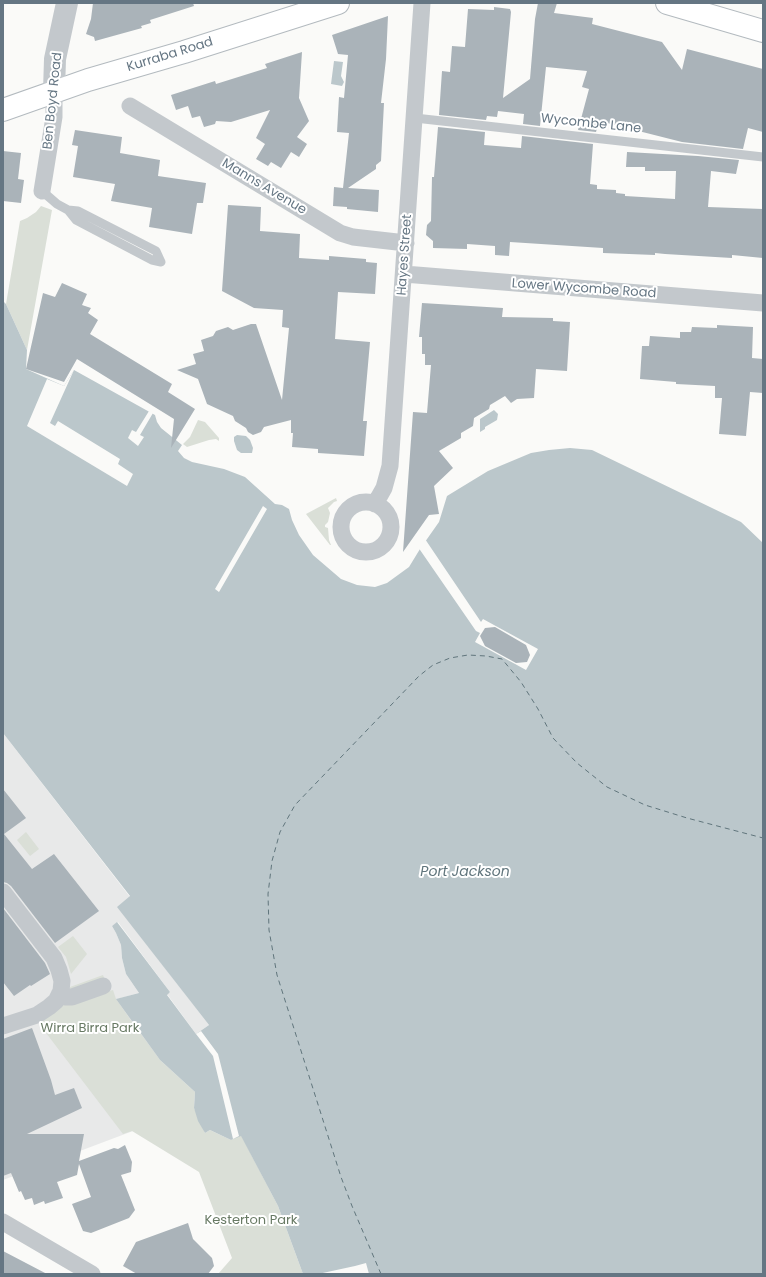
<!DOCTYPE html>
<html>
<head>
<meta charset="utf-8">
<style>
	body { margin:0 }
	#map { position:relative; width:766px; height:1277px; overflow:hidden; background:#fafaf8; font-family:Poppins,sans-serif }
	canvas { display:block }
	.frame { position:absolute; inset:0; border:4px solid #657683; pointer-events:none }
</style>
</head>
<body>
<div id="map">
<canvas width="766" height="1277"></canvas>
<div class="frame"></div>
</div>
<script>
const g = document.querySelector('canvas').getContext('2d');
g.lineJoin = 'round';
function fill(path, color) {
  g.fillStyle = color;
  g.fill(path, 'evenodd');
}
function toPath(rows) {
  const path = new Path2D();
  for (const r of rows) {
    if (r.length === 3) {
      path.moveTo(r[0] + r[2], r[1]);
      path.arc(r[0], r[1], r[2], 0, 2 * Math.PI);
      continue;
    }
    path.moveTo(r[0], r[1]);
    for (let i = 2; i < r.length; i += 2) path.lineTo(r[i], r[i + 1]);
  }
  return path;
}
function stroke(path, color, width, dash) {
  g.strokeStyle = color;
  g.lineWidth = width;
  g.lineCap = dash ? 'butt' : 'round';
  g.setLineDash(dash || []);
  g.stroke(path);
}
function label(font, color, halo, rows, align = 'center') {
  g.font = font + ' Poppins,sans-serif';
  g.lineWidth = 4;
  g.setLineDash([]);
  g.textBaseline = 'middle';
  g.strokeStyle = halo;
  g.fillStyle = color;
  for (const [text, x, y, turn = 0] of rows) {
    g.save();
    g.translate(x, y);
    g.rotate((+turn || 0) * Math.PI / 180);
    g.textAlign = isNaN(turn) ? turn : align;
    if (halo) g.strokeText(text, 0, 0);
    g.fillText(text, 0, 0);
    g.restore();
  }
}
const built = toPath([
	[3,733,130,897,118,907,209,1025,196,1034,167,994,170,992,118,922,112,926,116,933,121,945,122,958,126,974,139,993,117,999,194,1108,3,1180]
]);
const green = toPath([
	[41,206,52,210,27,350,6,304,20,221,27,218,36,212],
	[198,420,205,422,219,438,219,441,216,439,209,440,187,447,183,444,190,437],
	[336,498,337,501,334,502,328,508,330,513,328,522,325,525,325,527,328,528,329,540,331,545,330,545,306,514],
	[26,832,39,849,30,856,17,840],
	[73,936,87,954,71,974,66,957,58,947],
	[103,975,109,991,113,990,116,999,130,1019,160,1060,195,1092,194,1108,205,1133,210,1130,231,1140,241,1135,278,1206,303,1274,218,1274,232,1258,199,1172,132,1131,123,1134,40,1025,38,1022,62,1000,70,987]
]);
const water = toPath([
	[334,61,343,62,341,76,344,82,342,86,331,84],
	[3,301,6,304,27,350,26,369,64,386,74,370,155,415,157,422,161,428,182,445,178,451,184,458,192,462,224,469,245,477,275,504,282,505,289,509,292,520,299,535,313,555,341,579,357,585,375,587,387,583,409,567,420,549,439,522,447,496,488,471,531,453,549,450,570,448,592,450,741,522,763,543,763,1274,303,1274,278,1206,241,1136,231,1140,210,1130,205,1133,198,1121,194,1108,195,1092,160,1060,116,999,139,993,126,974,122,958,121,945,116,933,112,926,117,922,170,992,167,995,196,1034,209,1025,117,907,130,896,3,733],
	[494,410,498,414,497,420,485,427,485,429,480,432,480,419],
	[237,435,246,436,250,440,253,448,252,453,241,453,237,450,234,441,234,437]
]);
const pier = toPath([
	[74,370,50,423,55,426,58,421,120,459,118,464,133,474,127,486,27,426,47,379,64,386],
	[149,411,153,413,140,435,144,437,138,446,128,438,132,430,136,432],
	[263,506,267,509,219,592,215,589],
	[425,539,481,622,483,619,538,649,526,670,475,642,480,633,476,631,418,547],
	[201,1031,218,1054,239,1136,233,1139,213,1056,196,1034],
	[366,1263,369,1274,318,1274,355,1266]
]);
const ferry = toPath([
	[381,1274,352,1206,341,1177,277,975,269,930,268,894,272,861,280,832,295,805,419,676,433,665,450,658,468,655,486,656,502,659,521,682,538,709,553,738,577,763,607,787,645,805,687,818,763,838]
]);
const building = toPath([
	[93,3,193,3,194,6,150,20,151,23,141,26,142,28,95,41,94,37,86,34,91,19],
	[538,3,557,3,554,13,593,18,592,24,662,42,682,70,687,49,763,69,763,132,748,128,743,149,682,142,599,121,596,132,578,130,589,89,582,87,587,71,546,67,540,126,523,124,524,114,498,111,497,117,487,116,486,120,439,115,442,71,450,72,452,46,465,47,468,9,494,10,494,7,510,9,511,12,503,98,530,79,535,19],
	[388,16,386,59,381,103,384,103,381,161,376,165,376,169,348,188,379,190,378,212,347,209,347,207,333,206,334,187,343,188,349,133,337,132,339,97,344,98,348,55,338,54,332,35],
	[302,52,299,98,309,121,297,137,307,144,299,157,291,152,281,168,271,162,268,166,256,159,265,144,256,138,270,110,231,122,216,121,215,124,204,127,200,116,192,118,188,106,176,110,171,95,215,81,216,84,267,68,265,64],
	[438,127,485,132,484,145,521,148,522,136,593,144,590,184,597,185,597,189,616,190,616,193,625,194,625,196,675,199,676,171,645,171,645,167,626,167,627,152,698,156,739,160,736,174,711,171,708,207,763,209,763,258,732,255,732,258,665,254,655,253,655,255,603,253,603,248,510,242,509,256,495,255,495,246,467,244,467,249,433,248,433,241,426,235,427,225,431,221,432,177,434,177],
	[75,130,122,137,120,153,160,160,158,176,206,183,203,203,197,203,192,234,149,227,152,208,111,201,115,184,73,177,78,146,72,145],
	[3,151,21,153,18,179,24,180,21,203,3,201],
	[228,205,261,207,260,231,300,234,299,258,329,260,329,256,366,259,366,262,377,263,375,294,338,292,335,339,370,342,363,421,367,421,364,456,318,453,318,449,292,447,293,433,291,433,291,420,264,427,261,432,253,435,248,432,246,428,235,421,233,416,207,404,198,379,177,370,196,364,193,354,204,351,201,340,213,336,216,331,228,327,233,330,251,324,256,324,282,400,289,328,282,327,283,310,254,308,222,291],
	[62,283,87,294,82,305,91,308,88,313,98,320,90,334,172,384,168,392,195,409,171,448,174,419,77,359,64,382,26,369,43,293,55,297],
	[422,303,503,308,502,317,553,318,553,321,570,322,567,371,536,369,534,398,517,399,511,403,505,396,490,405,489,409,474,418,473,426,461,433,461,438,439,451,453,468,434,486,439,514,429,515,403,552,413,412,427,413,431,365,425,365,425,354,422,354,422,337,419,337],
	[717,325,753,327,752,358,763,359,763,393,750,392,746,436,719,434,722,398,715,398,715,386,676,384,676,382,640,379,642,346,649,346,650,336,680,338,680,332,691,332,692,327,717,328],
	[495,627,526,645,530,655,527,662,516,663,485,646,480,636,485,628],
	[3,789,26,818,4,834,32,869,54,854,99,911,55,943,11,886,7,883,3,882],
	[3,908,45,963,50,974,31,986,30,985,14,996,3,982],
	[32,1028,51,1080,55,1095,74,1088,82,1108,27,1134,84,1134,79,1161,114,1148,118,1149,125,1145,132,1162,131,1172,121,1175,135,1210,129,1218,91,1233,83,1231,72,1204,91,1197,79,1164,77,1175,57,1182,63,1198,45,1204,44,1201,34,1205,32,1198,25,1200,21,1191,19,1192,11,1173,3,1176,3,1039],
	[188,1223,193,1239,212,1258,214,1266,208,1274,137,1274,123,1266,136,1242],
	[3,1251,47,1274,3,1274]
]);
const service = toPath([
	[415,118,763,157],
	[42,191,57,204,68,210,76,220,152,260,161,262],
	[68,210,78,211,156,251,161,262]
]);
const minor = toPath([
	[130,106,340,233,353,237,406,243],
	[42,191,54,117,54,91],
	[404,274,763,303],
	[366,527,25],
	[375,504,384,488,390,466,422,3],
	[3,892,54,958,59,970,62,981,61,991,56,1001,49,1007,37,1015,3,1026],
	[59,995,65,997,72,997,103,986],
	[3,1222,92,1274]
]);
const tertiary = toPath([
	[54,91,55,59,67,3]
]);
const secondary = toPath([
	[667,3,763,31],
	[3,110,88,80,184,52,338,3]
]);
const streetNames = [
	["Kurraba Road",170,55,-17],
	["Ben Boyd Road",53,101,-84],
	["Wycombe Lane",591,124,6],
	["Manns Avenue",264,187,31],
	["Hayes Street",405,255,-86],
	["Lower Wycombe Road",584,289,4]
];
const parkNames = [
	["Wirra Birra Park",90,1029],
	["Kesterton Park",251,1221]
];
const waterNames = [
	["Port Jackson",465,872]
];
fill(built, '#e8e9e9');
fill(green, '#dadfd7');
fill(water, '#bbc7cb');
fill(pier, '#fafaf8');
stroke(ferry, '#60757c', 1, [5, 4]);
fill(building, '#aab3b9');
stroke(secondary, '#b3babf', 24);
stroke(service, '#c3c8cc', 9);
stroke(minor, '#c3c8cc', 17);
stroke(tertiary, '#c3c8cc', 22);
stroke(secondary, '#fff', 22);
label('13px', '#657683', '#fff', streetNames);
label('13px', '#687a64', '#fff', parkNames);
label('italic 14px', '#60757c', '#fff', waterNames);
</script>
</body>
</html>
